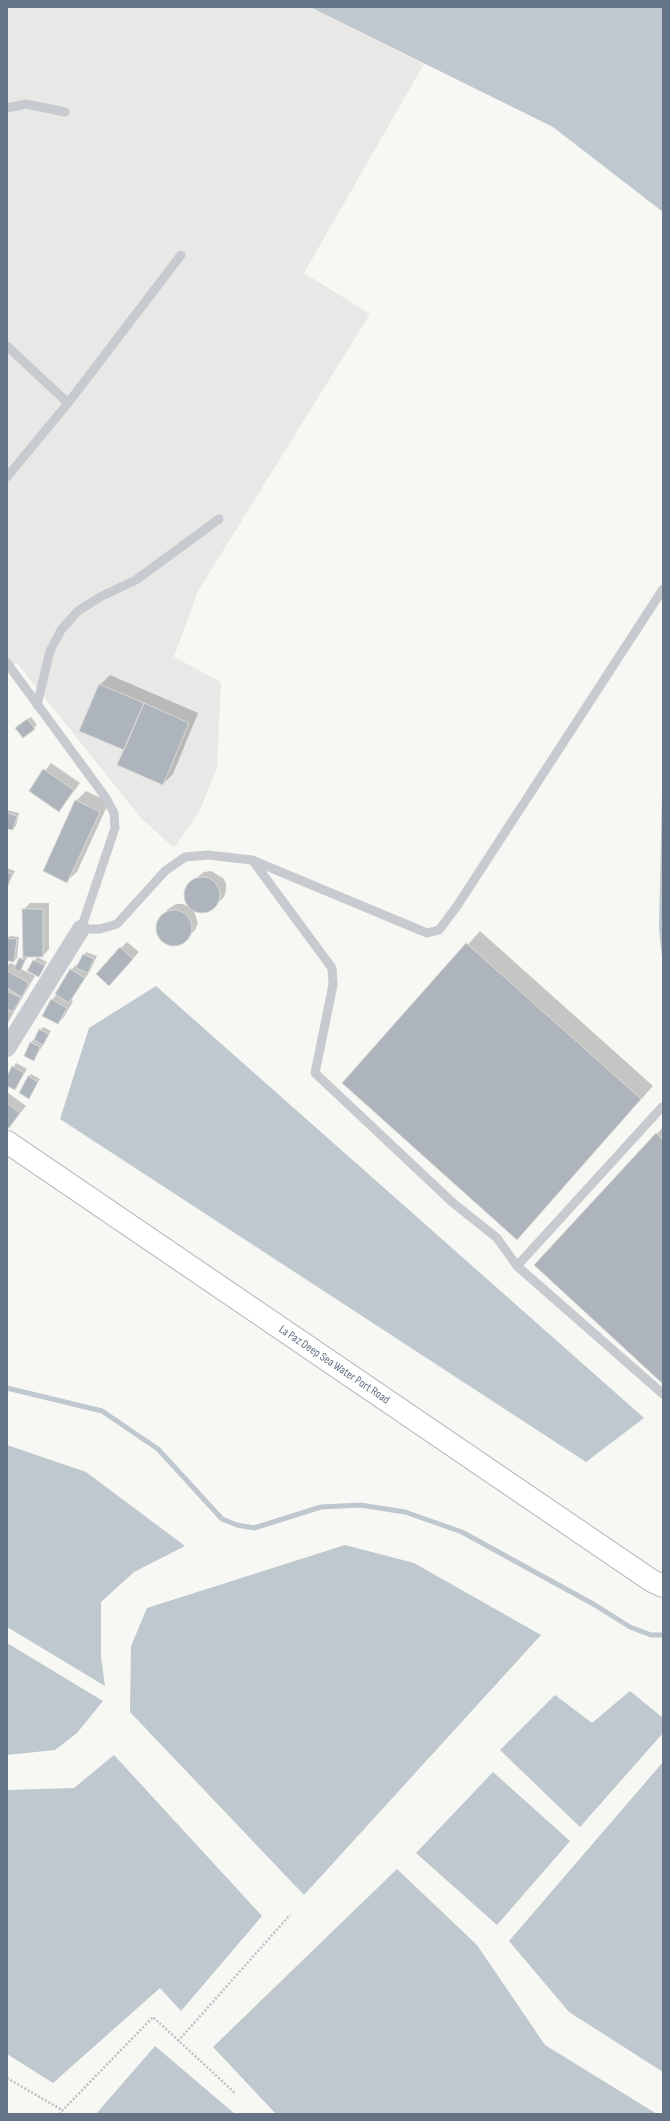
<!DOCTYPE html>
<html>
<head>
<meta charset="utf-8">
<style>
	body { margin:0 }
	#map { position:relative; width:670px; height:2121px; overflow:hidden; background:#f7f7f4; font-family:"Sofia Sans Condensed",sans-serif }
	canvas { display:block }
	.frame { position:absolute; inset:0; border:8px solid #657386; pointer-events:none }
</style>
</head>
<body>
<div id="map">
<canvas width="670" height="2121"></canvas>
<div class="frame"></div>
</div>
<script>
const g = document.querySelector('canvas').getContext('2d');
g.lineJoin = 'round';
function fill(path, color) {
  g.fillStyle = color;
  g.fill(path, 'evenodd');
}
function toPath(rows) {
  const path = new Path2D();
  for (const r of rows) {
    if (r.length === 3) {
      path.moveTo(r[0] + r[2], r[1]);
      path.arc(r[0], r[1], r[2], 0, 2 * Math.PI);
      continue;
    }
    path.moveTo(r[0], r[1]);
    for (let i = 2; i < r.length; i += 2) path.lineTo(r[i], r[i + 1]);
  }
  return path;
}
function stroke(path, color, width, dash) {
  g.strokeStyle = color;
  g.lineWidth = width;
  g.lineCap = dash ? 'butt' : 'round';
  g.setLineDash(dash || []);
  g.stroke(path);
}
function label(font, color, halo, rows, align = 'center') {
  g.font = font + ' "Sofia Sans Condensed",sans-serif';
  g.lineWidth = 4;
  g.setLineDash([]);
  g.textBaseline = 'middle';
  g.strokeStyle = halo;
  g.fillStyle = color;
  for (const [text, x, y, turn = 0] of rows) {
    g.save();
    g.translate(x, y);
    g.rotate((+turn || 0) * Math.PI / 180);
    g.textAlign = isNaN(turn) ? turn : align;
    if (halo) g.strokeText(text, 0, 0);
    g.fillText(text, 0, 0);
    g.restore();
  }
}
const built = toPath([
	[7,7,310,7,424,64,304,273,370,314,198,591,174,657,221,682,217,768,199,812,174,848,140,817,17,663,7,666]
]);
const water = toPath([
	[310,7,663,7,663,212,553,127],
	[663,749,663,967,659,928],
	[156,986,644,1418,586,1462,60,1119,89,1028],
	[7,1445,86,1472,185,1546,134,1572,101,1602,101,1657,105,1686,7,1627],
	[345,1545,414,1563,541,1635,304,1895,130,1712,131,1646,147,1608],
	[7,1643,103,1701,77,1733,55,1750,7,1755],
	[630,1691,663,1718,663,1733,580,1827,500,1750,555,1695,592,1723],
	[114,1755,262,1916,181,2011,160,1988,53,2083,7,2054,7,1790,74,1788],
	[663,1762,663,2072,569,2012,509,1941],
	[493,1772,570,1841,497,1925,416,1853],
	[397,1869,477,1945,545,2045,657,2114,276,2114,213,2047],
	[155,2046,235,2114,96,2114]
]);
const shadow = toPath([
	[110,675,198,713,173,774,163,784,100,685],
	[31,717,37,725,23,737,19,725],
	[51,763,80,783,59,811,30,791],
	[86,791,109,802,77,872,67,881,76,801],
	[7,810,19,813,16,826,13,829,7,828],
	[7,868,15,871,8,885,7,885],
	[211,871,223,878,226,883,226,891,224,897,210,910,203,913,194,911,198,923,195,930,182,943,175,945,166,943,159,938,157,929,158,922,168,909,176,904,183,904,189,907,185,897,186,890,190,883,204,872],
	[30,903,49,903,49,949,43,956,28,956,21,969,35,976,7,1024,7,966,10,963,17,966,24,955,23,910],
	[480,931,653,1086,529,1225,344,1083],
	[10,936,19,937,17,958,14,961,7,960,7,938],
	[127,942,139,952,115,978,121,948],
	[86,952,97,956,90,971,71,1000,73,1001,64,1017,58,1023,52,1000,57,994,71,970,77,964,79,965],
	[37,957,47,962,39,976,29,971],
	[43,1027,51,1031,34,1060,31,1043],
	[16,1063,27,1069,15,1089,7,1085,7,1078],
	[31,1074,40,1079,31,1094,28,1077],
	[7,1092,26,1106,9,1127,7,1125],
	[663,1127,663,1382,657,1134]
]);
const stream = toPath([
	[7,1388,102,1411,158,1449,222,1519,237,1525,254,1528,321,1507,360,1505,405,1512,462,1532,595,1605,630,1627,651,1635,663,1635]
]);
const building = toPath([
	[99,684,144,703,124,750,79,731,99,684],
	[144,703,189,723,163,785,117,765,144,703],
	[27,719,35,729,23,738,15,728,27,719],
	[43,769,74,790,59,812,29,791,43,769],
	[75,800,100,812,67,883,43,871,75,800],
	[7,813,17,816,13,830,7,829,7,813],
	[7,872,12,874,8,886,7,886,7,872],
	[202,895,18],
	[22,909,43,909,43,957,23,957,22,909],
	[174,928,18],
	[7,938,17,939,14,962,7,961,7,938],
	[466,943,641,1099,517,1240,342,1083,466,943],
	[120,947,133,959,109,986,96,974,120,947],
	[83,954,94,959,88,973,76,968,83,954],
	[19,958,25,960,20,972,14,969,19,958],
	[33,960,45,965,39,977,27,971,33,960],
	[70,969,85,978,69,1003,55,994,70,969],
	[7,971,29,983,22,997,7,988,7,971],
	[7,991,21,998,13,1012,7,1009,7,991],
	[51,999,67,1008,58,1024,42,1016,51,999],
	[39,1029,49,1034,43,1045,34,1040,39,1029],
	[30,1042,40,1047,34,1061,24,1056,30,1042],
	[12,1066,24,1073,15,1090,7,1086,7,1076,12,1066],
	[28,1076,38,1082,29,1099,19,1093,28,1076],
	[7,1103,20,1113,9,1128,7,1127,7,1103],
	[656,1133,663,1140,663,1384,534,1265,656,1133]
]);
const path = toPath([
	[178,2041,290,1915],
	[7,2078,62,2110],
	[59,2114,153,2017,236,2094]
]);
const service = toPath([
	[7,108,26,104,65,112],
	[7,346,68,403],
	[7,477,68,403,181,255],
	[7,663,106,798,114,813,115,828,81,929,100,929,117,924,165,871,185,857,208,855,252,860,427,933,439,930,457,906,663,589],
	[37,705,50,651,61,630,78,611,100,597,136,580,219,519],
	[253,861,332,968,333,985,315,1073,452,1202,497,1238,517,1266,663,1394],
	[517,1266,662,1107]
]);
const minor = toPath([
	[7,1048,81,929]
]);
const secondary = toPath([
	[7,1142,652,1581,663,1586]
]);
const streetNames = [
	["La Paz Deep Sea Water Port Road",334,1365,34]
];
fill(built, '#e8e8e7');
fill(water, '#bec8ce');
fill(shadow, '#0003');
stroke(stream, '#bec8ce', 5);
fill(building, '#adb4bb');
stroke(building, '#d8d9d6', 1);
stroke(secondary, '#b9bdc2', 24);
stroke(path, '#bec0c3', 2.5, [2, 2]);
stroke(service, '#c7cace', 9);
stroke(minor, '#c7cace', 18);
stroke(secondary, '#fff', 22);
label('12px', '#657386', '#fff', streetNames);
</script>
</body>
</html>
